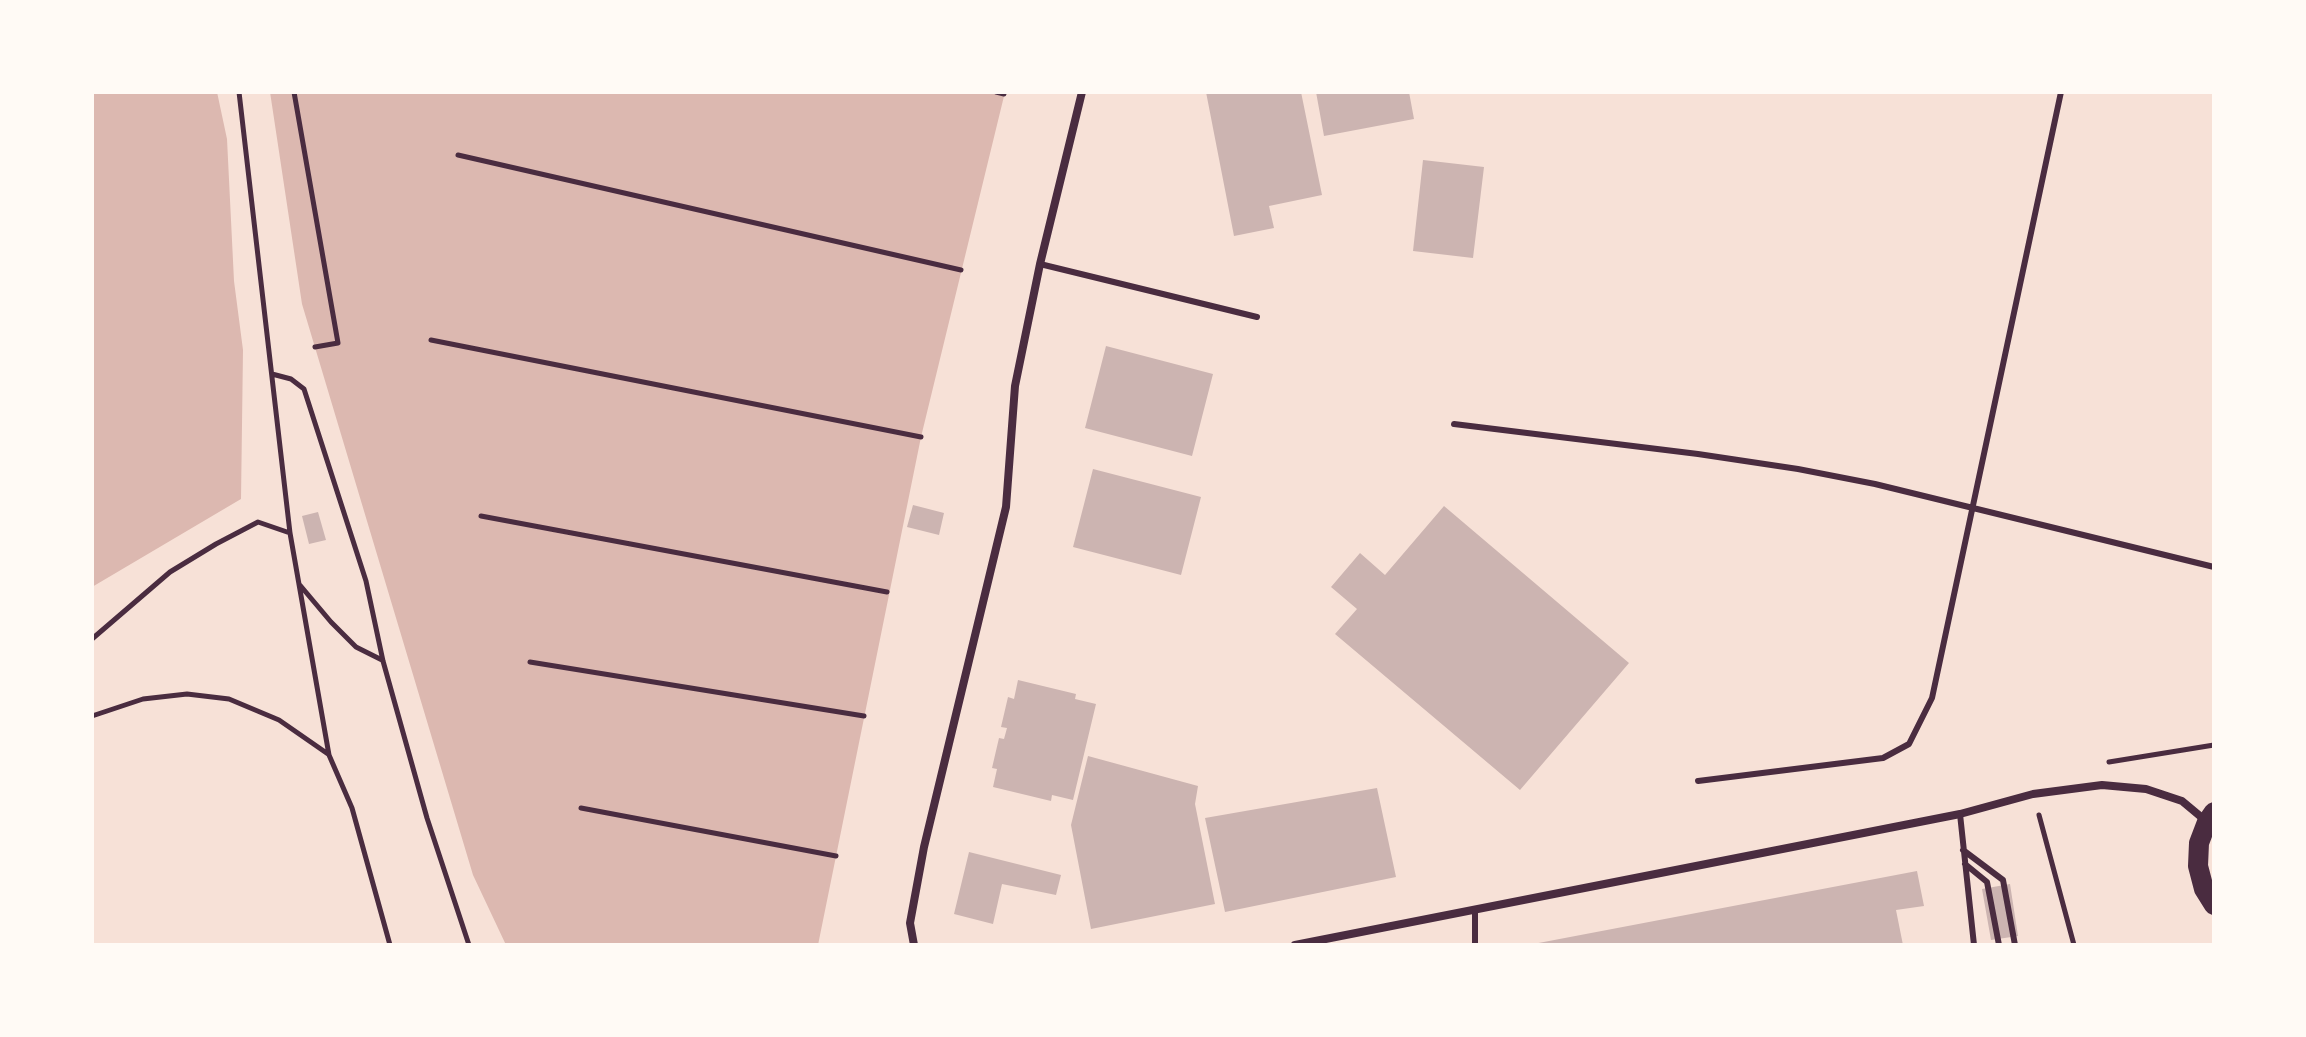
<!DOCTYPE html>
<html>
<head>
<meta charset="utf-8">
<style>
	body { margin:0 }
	#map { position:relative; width:2306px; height:1037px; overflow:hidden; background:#f7e1d7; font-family:Lato,sans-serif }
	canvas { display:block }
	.frame { position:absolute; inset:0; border:94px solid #fffaf5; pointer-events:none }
</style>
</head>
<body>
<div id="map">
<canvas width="2306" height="1037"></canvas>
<div class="frame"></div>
</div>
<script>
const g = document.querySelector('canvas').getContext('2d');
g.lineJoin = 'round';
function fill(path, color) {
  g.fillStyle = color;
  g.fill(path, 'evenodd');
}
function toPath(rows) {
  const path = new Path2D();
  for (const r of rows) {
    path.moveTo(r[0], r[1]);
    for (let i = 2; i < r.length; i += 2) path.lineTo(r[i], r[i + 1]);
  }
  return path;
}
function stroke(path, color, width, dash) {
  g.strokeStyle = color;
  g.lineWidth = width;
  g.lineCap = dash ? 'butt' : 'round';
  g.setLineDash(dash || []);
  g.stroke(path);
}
const water = toPath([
	[92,92,217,92,227,139,234,281,243,350,241,499,92,587],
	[270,92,1005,92,921,437,818,945,506,945,473,875,302,304]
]);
const building = toPath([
	[1206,92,1301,92,1322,195,1269,206,1274,228,1234,236],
	[1316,92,1409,92,1414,119,1324,136],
	[1423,160,1484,167,1473,258,1413,251],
	[1106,346,1213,374,1192,456,1085,428],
	[1093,469,1201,497,1181,575,1073,547],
	[913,505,944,513,939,535,907,527],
	[1444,506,1629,663,1520,790,1335,634,1357,609,1331,587,1360,553,1385,575],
	[318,512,326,540,309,544,302,516],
	[1018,680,1076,694,1075,699,1096,704,1073,800,1052,795,1051,801,993,787,997,769,992,768,999,738,1004,739,1007,728,1001,727,1008,697,1014,699],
	[1088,756,1198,786,1195,804,1215,904,1091,929,1071,825],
	[1377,788,1396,877,1225,912,1205,818],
	[969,852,1061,875,1056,895,1002,884,993,924,954,914],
	[1917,871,1924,906,1896,910,1903,945,1528,945],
	[2010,884,2018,936,1991,940,1982,889]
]);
const path = toPath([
	[239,92,290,533,329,755,352,808,390,945],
	[294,92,338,343,315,347],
	[996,92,1004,94],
	[458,155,961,270],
	[431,340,921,437],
	[272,374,291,379,304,389,366,581,383,661,427,818,469,945],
	[481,516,887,592],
	[299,584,331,622,356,647,382,660],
	[92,639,170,572,216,544,258,522,290,533],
	[530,662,864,716],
	[92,716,143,699,187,694,229,699,279,720,328,754],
	[2109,762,2214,745],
	[581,808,836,856],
	[2039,815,2074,945]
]);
const service = toPath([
	[1040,264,1257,317],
	[1454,424,1698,454,1798,469,1875,484,2214,567],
	[1698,781,1883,758,1909,744,1932,698,2061,92],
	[1960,814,1974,945],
	[1963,850,2003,880,2015,945],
	[1965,864,1987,882,1999,945],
	[1475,945,1475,909]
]);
const minor = toPath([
	[914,945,910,923,924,847,1006,507,1015,386,1040,264,1082,92],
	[1295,945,1960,814,2033,794,2102,785,2146,789,2182,801,2206,821]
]);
const primary = toPath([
	[2214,812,2207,822,2199,843,2198,866,2204,889,2214,905]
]);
fill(water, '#dcb8b0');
fill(building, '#ccb4b1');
stroke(path, '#4a2c40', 5);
stroke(service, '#4a2c40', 6);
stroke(minor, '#4a2c40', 8);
stroke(primary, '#4a2c40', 20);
</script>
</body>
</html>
